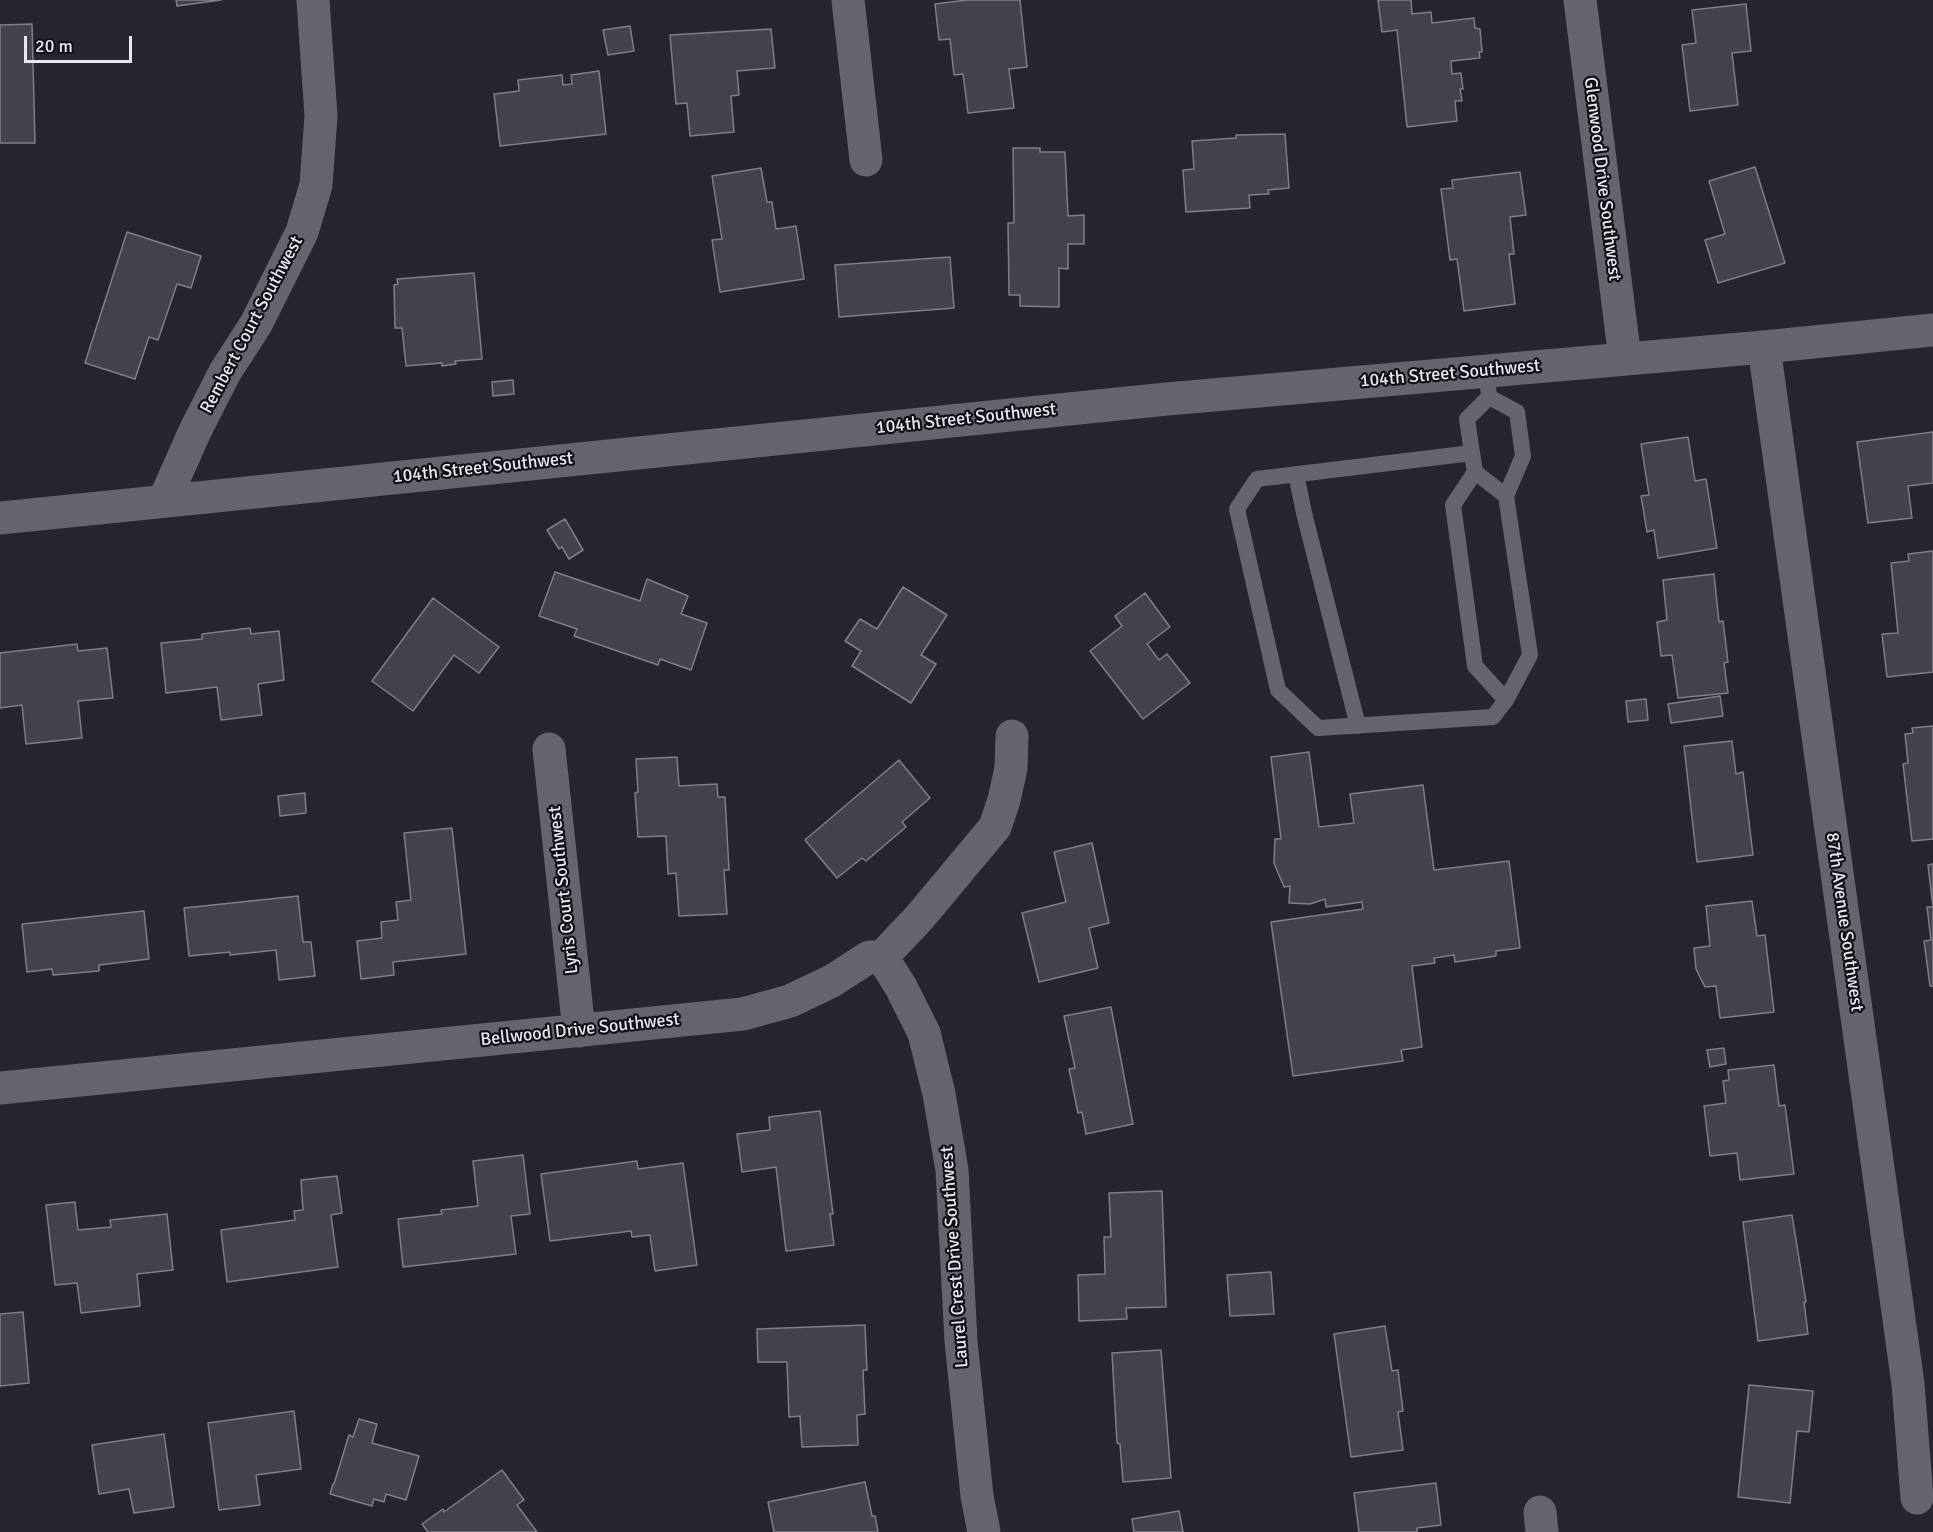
<!DOCTYPE html>
<html>
<head>
<meta charset="utf-8">
<style>
	body { margin:0 }
	#map { position:relative; width:1933px; height:1532px; overflow:hidden; background:#29252f; font-family:Signika,sans-serif }
	canvas { display:block }
	.scale { position:absolute; left:24px; top:36px; width:108px; height:27px; box-sizing:border-box; border:3px solid #e9e7ee; border-top:0; padding-left:8px; font-size:18px; line-height:21px; white-space:nowrap; color:#e9e7ee; -webkit-text-stroke:4px #110f14; paint-order:stroke }
</style>
</head>
<body>
<div id="map">
<canvas width="1933" height="1532"></canvas>
<div class="scale">20 m</div>
</div>
<script>
const g = document.querySelector('canvas').getContext('2d');
g.lineJoin = 'round';
function fill(path, color) {
  g.fillStyle = color;
  g.fill(path, 'evenodd');
}
function toPath(rows) {
  const path = new Path2D();
  for (const r of rows) {
    path.moveTo(r[0], r[1]);
    for (let i = 2; i < r.length; i += 2) path.lineTo(r[i], r[i + 1]);
  }
  return path;
}
function stroke(path, color, width, dash) {
  g.strokeStyle = color;
  g.lineWidth = width;
  g.lineCap = dash ? 'butt' : 'round';
  g.setLineDash(dash || []);
  g.stroke(path);
}
function label(font, color, halo, rows, align = 'center') {
  g.font = font + ' Signika,sans-serif';
  g.lineWidth = 4.5;
  g.setLineDash([]);
  g.textBaseline = 'middle';
  g.strokeStyle = halo;
  g.fillStyle = color;
  for (const [text, x, y, turn = 0] of rows) {
    g.save();
    g.translate(x, y);
    g.rotate((+turn || 0) * Math.PI / 180);
    g.textAlign = isNaN(turn) ? turn : align;
    if (halo) g.strokeText(text, 0, 0);
    g.fillText(text, 0, 0);
    g.restore();
  }
}
const building = toPath([
	[176,0,221,0,177,6,176,0],
	[967,0,1020,0,1027,67,1009,69,1014,108,968,113,963,74,954,75,950,39,939,40,935,4,967,0],
	[1378,0,1411,0,1412,14,1431,12,1432,23,1474,18,1475,28,1480,29,1482,52,1479,52,1480,58,1451,61,1452,74,1461,73,1463,89,1460,89,1462,101,1455,101,1457,121,1407,127,1397,30,1382,32,1378,0],
	[1746,4,1751,51,1732,53,1738,105,1690,111,1682,45,1696,43,1692,10,1746,4],
	[32,24,35,143,0,143,0,25,32,24],
	[630,26,634,51,608,55,603,30,630,26],
	[771,29,775,68,737,71,739,95,731,96,734,132,690,136,687,103,676,104,670,35,771,29],
	[599,71,606,134,500,146,494,94,519,91,518,80,562,75,563,85,572,84,571,75,599,71],
	[1285,134,1289,188,1268,190,1269,194,1249,195,1250,208,1186,212,1183,170,1194,169,1192,141,1236,138,1236,135,1285,134],
	[1013,148,1040,148,1040,152,1065,152,1068,216,1084,215,1084,244,1068,244,1068,269,1059,268,1059,307,1020,306,1020,295,1009,295,1008,223,1014,223,1013,148],
	[1755,167,1785,263,1718,283,1705,240,1725,234,1709,181,1755,167],
	[761,168,767,202,772,202,776,229,796,226,804,279,720,292,712,240,722,239,712,176,761,168],
	[1520,172,1526,215,1510,217,1514,254,1509,254,1515,304,1464,311,1457,259,1450,260,1441,189,1453,188,1452,180,1520,172],
	[127,232,201,256,191,288,177,284,158,340,149,337,135,379,85,363,127,232],
	[950,257,954,308,839,317,835,265,950,257],
	[474,273,482,359,455,361,456,364,442,366,442,363,406,366,402,328,395,328,394,285,398,284,397,279,474,273],
	[513,380,514,394,493,396,492,382,513,380],
	[1933,432,1933,483,1908,486,1912,518,1868,523,1857,442,1933,432],
	[1688,437,1695,481,1706,479,1717,548,1658,558,1654,530,1647,532,1641,496,1649,495,1641,444,1688,437],
	[565,519,583,550,569,559,562,547,559,549,547,530,565,519],
	[1933,551,1933,672,1887,677,1882,634,1898,633,1891,563,1909,561,1908,554,1933,551],
	[555,572,640,601,647,579,688,596,681,614,707,623,691,670,660,659,658,665,574,636,577,629,539,616,555,572],
	[1714,574,1719,622,1723,621,1728,662,1724,663,1728,693,1678,698,1672,655,1661,656,1657,622,1667,620,1663,580,1714,574],
	[903,587,947,615,921,655,936,664,911,703,852,666,861,651,845,641,860,619,877,629,903,587],
	[1145,593,1170,627,1147,644,1159,660,1167,654,1190,683,1143,719,1090,651,1122,626,1115,616,1145,593],
	[433,598,499,647,479,673,454,655,413,711,372,681,433,598],
	[250,628,251,634,279,631,284,680,258,684,262,715,221,720,217,687,166,693,161,643,202,639,202,634,250,628],
	[77,644,78,651,107,648,113,698,78,701,82,738,26,744,22,705,0,708,0,653,77,644],
	[1720,696,1723,716,1671,723,1668,704,1720,696],
	[1646,699,1648,720,1628,722,1626,701,1646,699],
	[1933,726,1933,839,1912,841,1903,764,1908,763,1905,734,1913,733,1912,728,1933,726],
	[1732,741,1736,774,1743,772,1753,855,1697,862,1684,746,1732,741],
	[1309,752,1319,827,1354,823,1350,794,1423,785,1434,870,1509,861,1520,948,1496,951,1496,956,1455,962,1454,955,1434,958,1435,963,1412,966,1422,1047,1401,1050,1403,1061,1293,1076,1271,922,1363,909,1362,902,1326,907,1325,899,1310,904,1289,903,1290,886,1284,887,1274,863,1275,839,1281,839,1271,757,1309,752],
	[677,757,679,786,717,784,718,797,725,797,729,870,724,870,727,914,679,916,676,873,668,874,666,836,638,837,635,793,638,792,636,759,677,757],
	[899,760,930,798,902,822,906,827,866,861,862,858,837,878,805,840,899,760],
	[305,793,306,813,280,816,278,796,305,793],
	[452,828,466,954,393,962,394,975,361,979,357,941,382,938,381,922,398,920,396,902,411,900,404,833,452,828],
	[1092,843,1109,923,1089,928,1098,968,1039,982,1022,913,1066,902,1054,852,1092,843],
	[1933,864,1933,986,1930,986,1924,941,1931,940,1927,907,1933,907,1928,865,1933,864],
	[298,896,303,942,311,942,315,976,279,980,276,950,230,955,230,952,189,956,184,908,298,896],
	[1752,901,1757,936,1765,935,1774,1012,1720,1018,1716,986,1705,987,1696,969,1694,948,1710,946,1706,906,1752,901],
	[144,911,149,959,99,965,99,971,53,975,52,969,27,972,22,924,144,911],
	[1111,1007,1133,1124,1086,1134,1082,1112,1078,1113,1069,1069,1075,1068,1064,1016,1111,1007],
	[1724,1048,1726,1064,1710,1067,1707,1050,1724,1048],
	[1774,1065,1779,1106,1785,1105,1794,1174,1740,1180,1737,1153,1710,1156,1704,1106,1726,1103,1723,1081,1729,1080,1728,1070,1774,1065],
	[820,1111,833,1214,830,1214,834,1245,786,1251,776,1167,742,1172,737,1134,770,1130,769,1117,820,1111],
	[523,1155,530,1214,511,1216,516,1254,403,1267,398,1219,442,1214,441,1210,478,1206,473,1161,523,1155],
	[637,1161,638,1169,683,1163,697,1265,655,1271,650,1235,632,1237,631,1231,550,1241,541,1174,637,1161],
	[337,1176,342,1213,331,1215,338,1267,227,1282,221,1230,295,1220,294,1211,303,1210,301,1180,337,1176],
	[1162,1191,1166,1307,1126,1308,1127,1319,1079,1321,1078,1275,1105,1274,1104,1237,1111,1237,1109,1193,1162,1191],
	[75,1202,78,1230,111,1227,110,1220,167,1214,173,1270,137,1274,140,1306,81,1313,77,1283,55,1285,46,1205,75,1202],
	[1792,1215,1806,1302,1804,1302,1808,1334,1758,1341,1743,1222,1792,1215],
	[1271,1272,1274,1314,1230,1316,1227,1275,1271,1272],
	[23,1312,29,1383,0,1386,0,1314,23,1312],
	[865,1325,867,1370,863,1370,865,1414,857,1415,858,1445,802,1447,800,1416,789,1417,787,1362,758,1362,757,1329,865,1325],
	[1385,1326,1392,1371,1398,1370,1403,1411,1398,1412,1403,1450,1351,1457,1334,1334,1385,1326],
	[1161,1350,1171,1478,1123,1482,1120,1444,1117,1443,1112,1353,1161,1350],
	[1749,1385,1813,1391,1809,1432,1797,1431,1790,1503,1738,1497,1749,1385],
	[294,1411,301,1469,256,1475,260,1505,219,1510,208,1423,294,1411],
	[359,1419,377,1424,372,1443,419,1456,406,1500,386,1494,384,1502,374,1499,372,1506,330,1494,333,1484,334,1484,349,1435,353,1437,359,1419],
	[164,1434,174,1507,134,1513,129,1489,99,1494,92,1445,164,1434],
	[502,1470,524,1500,517,1505,537,1532,428,1532,422,1524,443,1509,444,1512,502,1470],
	[865,1482,872,1516,875,1516,878,1532,774,1532,768,1502,865,1482],
	[1436,1483,1441,1525,1417,1528,1417,1532,1359,1532,1354,1493,1436,1483],
	[1179,1511,1183,1532,1134,1532,1132,1519,1179,1511]
]);
const service = toPath([
	[1488,386,1489,397,1467,419,1472,453,1475,472,1506,496],
	[1472,453,1257,479,1237,509,1278,690,1318,728,1493,717,1506,700,1530,655,1506,496,1523,456,1517,412,1489,397],
	[1475,472,1453,505,1475,666,1506,700],
	[1296,474,1304,513,1358,726]
]);
const minor = toPath([
	[848,0,866,160],
	[1580,0,1625,359],
	[1764,347,1908,1384,1917,1498],
	[164,501,195,431,225,372,256,324,302,232,316,185,321,116,313,0],
	[549,749,579,1031],
	[882,957,901,987,924,1033,939,1094,952,1170,961,1341,977,1496,984,1532],
	[0,1088,743,1014,790,1001,832,981,869,957,882,957,919,918,995,827,1004,800,1011,768,1012,736],
	[1540,1512,1542,1532]
]);
const tertiary = toPath([
	[0,518,1167,399,1764,347,1933,330]
]);
const streetNames = [
	["Glenwood Drive Southwest",1602,179,83],
	["Rembert Court Southwest",252,325,-62],
	["104th Street Southwest",1450,374,-5],
	["104th Street Southwest",966,419,-6],
	["104th Street Southwest",483,468,-6],
	["Lyris Court Southwest",564,890,-96],
	["87th Avenue Southwest",1844,922,82],
	["Bellwood Drive Southwest",580,1030,-6],
	["Laurel Crest Drive Southwest",955,1257,-94]
];
fill(building, '#45424d');
stroke(building, '#817d8a', 1.5);
stroke(service, '#67636f', 16);
stroke(minor, '#67636f', 33);
stroke(tertiary, '#67636f', 33);
label('18px', '#e9e7ee', '#110f14', streetNames);
</script>
</body>
</html>
